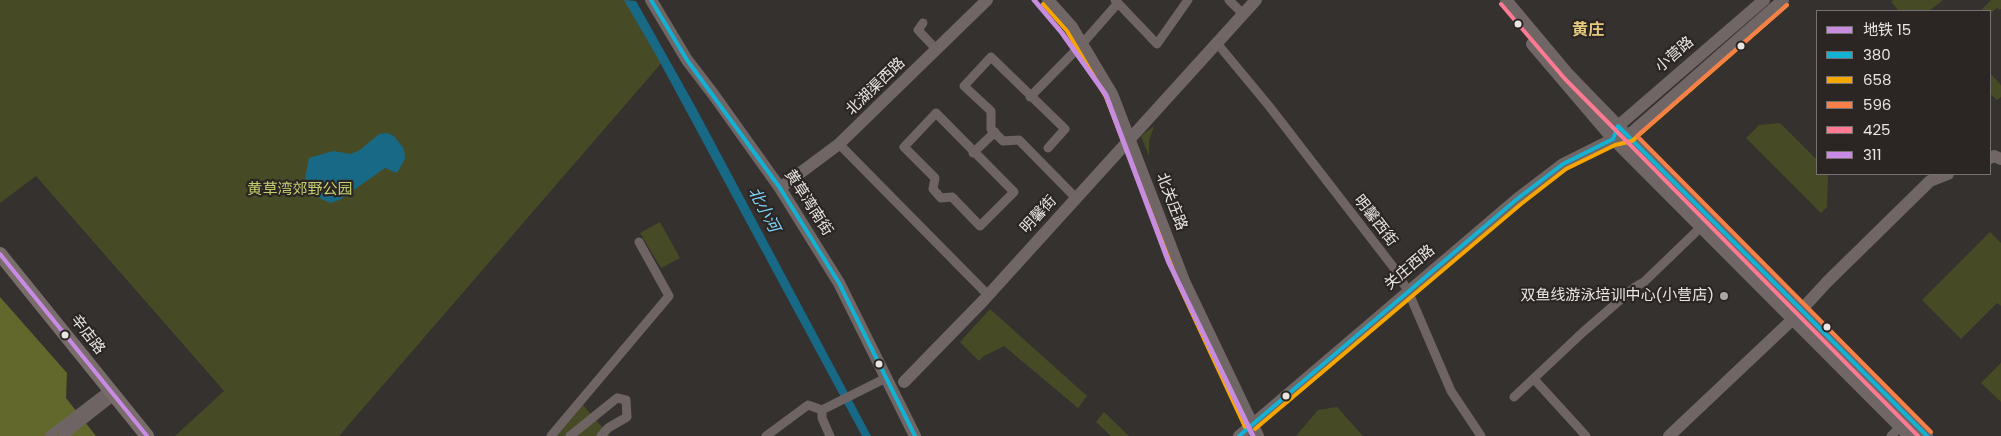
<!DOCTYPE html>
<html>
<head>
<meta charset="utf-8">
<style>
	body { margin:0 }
	#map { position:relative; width:2001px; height:436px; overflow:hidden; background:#34312f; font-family:Poppins,"Noto Sans SC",sans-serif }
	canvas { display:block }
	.legend { position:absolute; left:1816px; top:10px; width:175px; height:165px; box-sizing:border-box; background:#2b2624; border:1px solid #777271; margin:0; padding:6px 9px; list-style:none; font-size:15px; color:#e8e5e4 }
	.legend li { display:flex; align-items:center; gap:10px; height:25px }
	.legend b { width:25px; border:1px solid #777271 }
</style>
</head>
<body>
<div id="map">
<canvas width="2001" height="436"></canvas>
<ul class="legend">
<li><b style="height:6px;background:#c78bdf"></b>地铁 15</li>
<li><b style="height:6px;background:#13b2d5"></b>380</li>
<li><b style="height:6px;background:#f7a600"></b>658</li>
<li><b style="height:6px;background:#f78048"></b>596</li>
<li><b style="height:6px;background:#fe7a93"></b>425</li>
<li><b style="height:6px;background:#ca8be6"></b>311</li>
</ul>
</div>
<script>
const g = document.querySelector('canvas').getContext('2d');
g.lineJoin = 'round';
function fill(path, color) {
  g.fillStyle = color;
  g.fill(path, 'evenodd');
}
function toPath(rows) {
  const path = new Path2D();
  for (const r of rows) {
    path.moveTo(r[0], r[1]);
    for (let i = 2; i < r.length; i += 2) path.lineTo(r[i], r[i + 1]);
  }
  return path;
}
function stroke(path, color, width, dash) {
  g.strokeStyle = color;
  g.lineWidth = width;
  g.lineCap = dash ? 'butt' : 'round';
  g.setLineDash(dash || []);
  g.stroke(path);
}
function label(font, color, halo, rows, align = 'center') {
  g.font = font + ' Poppins,"Noto Sans SC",sans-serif';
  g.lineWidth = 4.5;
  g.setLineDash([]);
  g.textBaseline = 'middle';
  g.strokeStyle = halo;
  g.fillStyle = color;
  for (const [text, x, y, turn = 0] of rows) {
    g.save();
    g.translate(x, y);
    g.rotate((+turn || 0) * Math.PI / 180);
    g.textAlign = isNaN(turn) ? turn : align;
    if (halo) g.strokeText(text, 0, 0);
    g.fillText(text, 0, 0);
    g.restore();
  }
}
const green = toPath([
	[0,0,630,0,664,60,339,436,175,436,224,391,36,176,0,203],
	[1893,0,1943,0,1929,11,1899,11,1891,2],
	[1991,0,2001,0,2001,9,1999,10,1997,8,1991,13,1990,11,1980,11],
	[1990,73,2001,85,2001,97,1997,100,1990,94],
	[1780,123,1817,160,1817,174,1828,174,1827,207,1821,213,1746,138,1759,125],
	[1154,126,1149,141,1149,156,1141,136],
	[660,222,680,258,661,268,640,233],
	[1990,232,2001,243,2001,306,1997,303,1961,339,1922,300],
	[990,309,1087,396,1078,408,1004,346,984,356,979,361,960,342],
	[2001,363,2001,402,1981,383],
	[583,405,610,436,557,436],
	[1337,407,1363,436,1296,436,1318,410],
	[1104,412,1129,436,1111,436,1096,422]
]);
const forest = toPath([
	[0,297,67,373,66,398,96,436,0,436]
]);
const water = toPath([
	[624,0,636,1,696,108,871,436,862,436,656,55],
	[387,133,394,136,404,149,405,159,397,173,385,168,341,199,331,203,321,199,305,179,309,158,333,151,351,154,360,150,379,134]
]);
const street = toPath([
	[1115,0,1157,44,1188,0],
	[1229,0,1243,14],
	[923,23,918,30,937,50],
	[1216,42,1269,106,1394,268,1408,291,1451,391,1481,436],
	[1030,97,1082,44,1118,3],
	[936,113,1014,192,980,226,952,197,941,198,933,189,935,178,904,147,936,113],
	[839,144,988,295],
	[1048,148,1065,129,991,57,964,86,991,111,991,129,1003,141,1019,140,1077,199],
	[973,153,995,132],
	[1534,379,1586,436],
	[1514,397,1582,333,1635,287,1644,282,1701,227],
	[822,410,822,418,830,436],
	[49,436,109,390],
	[63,436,114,396],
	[551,436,669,296,639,242],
	[570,436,617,398,626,400,627,417,608,428,601,436],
	[766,436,808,405,822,410,886,378],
	[1891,436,1900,427]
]);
const secondary = toPath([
	[651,0,687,60,713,94,780,188,839,283,915,436],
	[1048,0,1072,27,1112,94,1184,281,1258,436],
	[1506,0,1569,75,1628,136,1927,436],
	[1532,44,1613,139,1909,436],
	[1616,132,1618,126,1764,0],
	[1628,136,1783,0],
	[1990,158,1994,156,2001,159],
	[780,188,839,144,987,0],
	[904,382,982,302,1256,0],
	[1239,436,1517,199,1563,164,1613,139,1621,137],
	[1669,436,1793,319,1827,282,1930,181,1948,174]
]);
const primary = toPath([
	[0,254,147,436]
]);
const bus1 = toPath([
	[651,0,687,60,780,188,839,283,915,436],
	[1613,139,1618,126,1927,436],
	[1239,436,1517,199,1563,164,1613,139]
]);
const bus2 = toPath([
	[1043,4,1067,31,1106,97,1178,283,1245,427],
	[1255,429,1521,204,1566,169,1615,145,1632,141,1787,5]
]);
const bus3 = toPath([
	[1787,5,1637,136,1931,432]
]);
const bus4 = toPath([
	[1501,4,1565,79,1918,436]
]);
const bus5 = toPath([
	[0,254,147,436]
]);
const metro1 = toPath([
	[1034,0,1062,33,1106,95,1169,263,1253,436]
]);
const markers = [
	[1518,24,4.5,"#e8e5e4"],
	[1741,46,4.5,"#e8e5e4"],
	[1724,296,5,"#a9a6a5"],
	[1827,327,4.5,"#e8e5e4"],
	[65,335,4.5,"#e8e5e4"],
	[879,364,4.5,"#e8e5e4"],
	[1286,396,4.5,"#e8e5e4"]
];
const streetNames = [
	["小营路",1675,55,-41],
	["北湖渠西路",876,87,-44],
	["北关庄路",1171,202,69],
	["黄草湾南街",808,203,57],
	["明馨街",1039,215,-47],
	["明馨西街",1375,221,52],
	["关庄西路",1410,268,-40],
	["辛店路",87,335,52]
];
const parkNames = [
	["黄草湾郊野公园",300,190]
];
const poiNames = [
	["双鱼线游泳培训中心(小营店)",1714,296]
];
const neighbourhoodNames = [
	["黄庄",1588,31]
];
const waterNames = [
	["北小河",763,210,62]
];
fill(green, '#474b25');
fill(forest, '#62682c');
fill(water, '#186986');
stroke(street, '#6e6463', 9);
stroke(secondary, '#706665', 12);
stroke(primary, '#796d6b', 14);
stroke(bus1, '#13b2d5', 4);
stroke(bus2, '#f7a600', 4);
stroke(bus3, '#f78048', 4);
stroke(bus4, '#fe7a93', 4);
stroke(bus5, '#ca8be6', 4);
stroke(metro1, '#c78bdf', 5);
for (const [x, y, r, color] of markers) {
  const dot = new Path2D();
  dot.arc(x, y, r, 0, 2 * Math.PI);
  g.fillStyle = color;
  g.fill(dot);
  stroke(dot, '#2b2624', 2);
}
label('15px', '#e8e5e4', '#2b2624', streetNames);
label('15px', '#c3cf6d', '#2b2624', parkNames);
label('15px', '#e8e5e4', '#2b2624', poiNames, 'right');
label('bold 16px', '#e5ca7e', '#2b2624', neighbourhoodNames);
label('italic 16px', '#7fd4fb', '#2b2624', waterNames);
</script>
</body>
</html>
